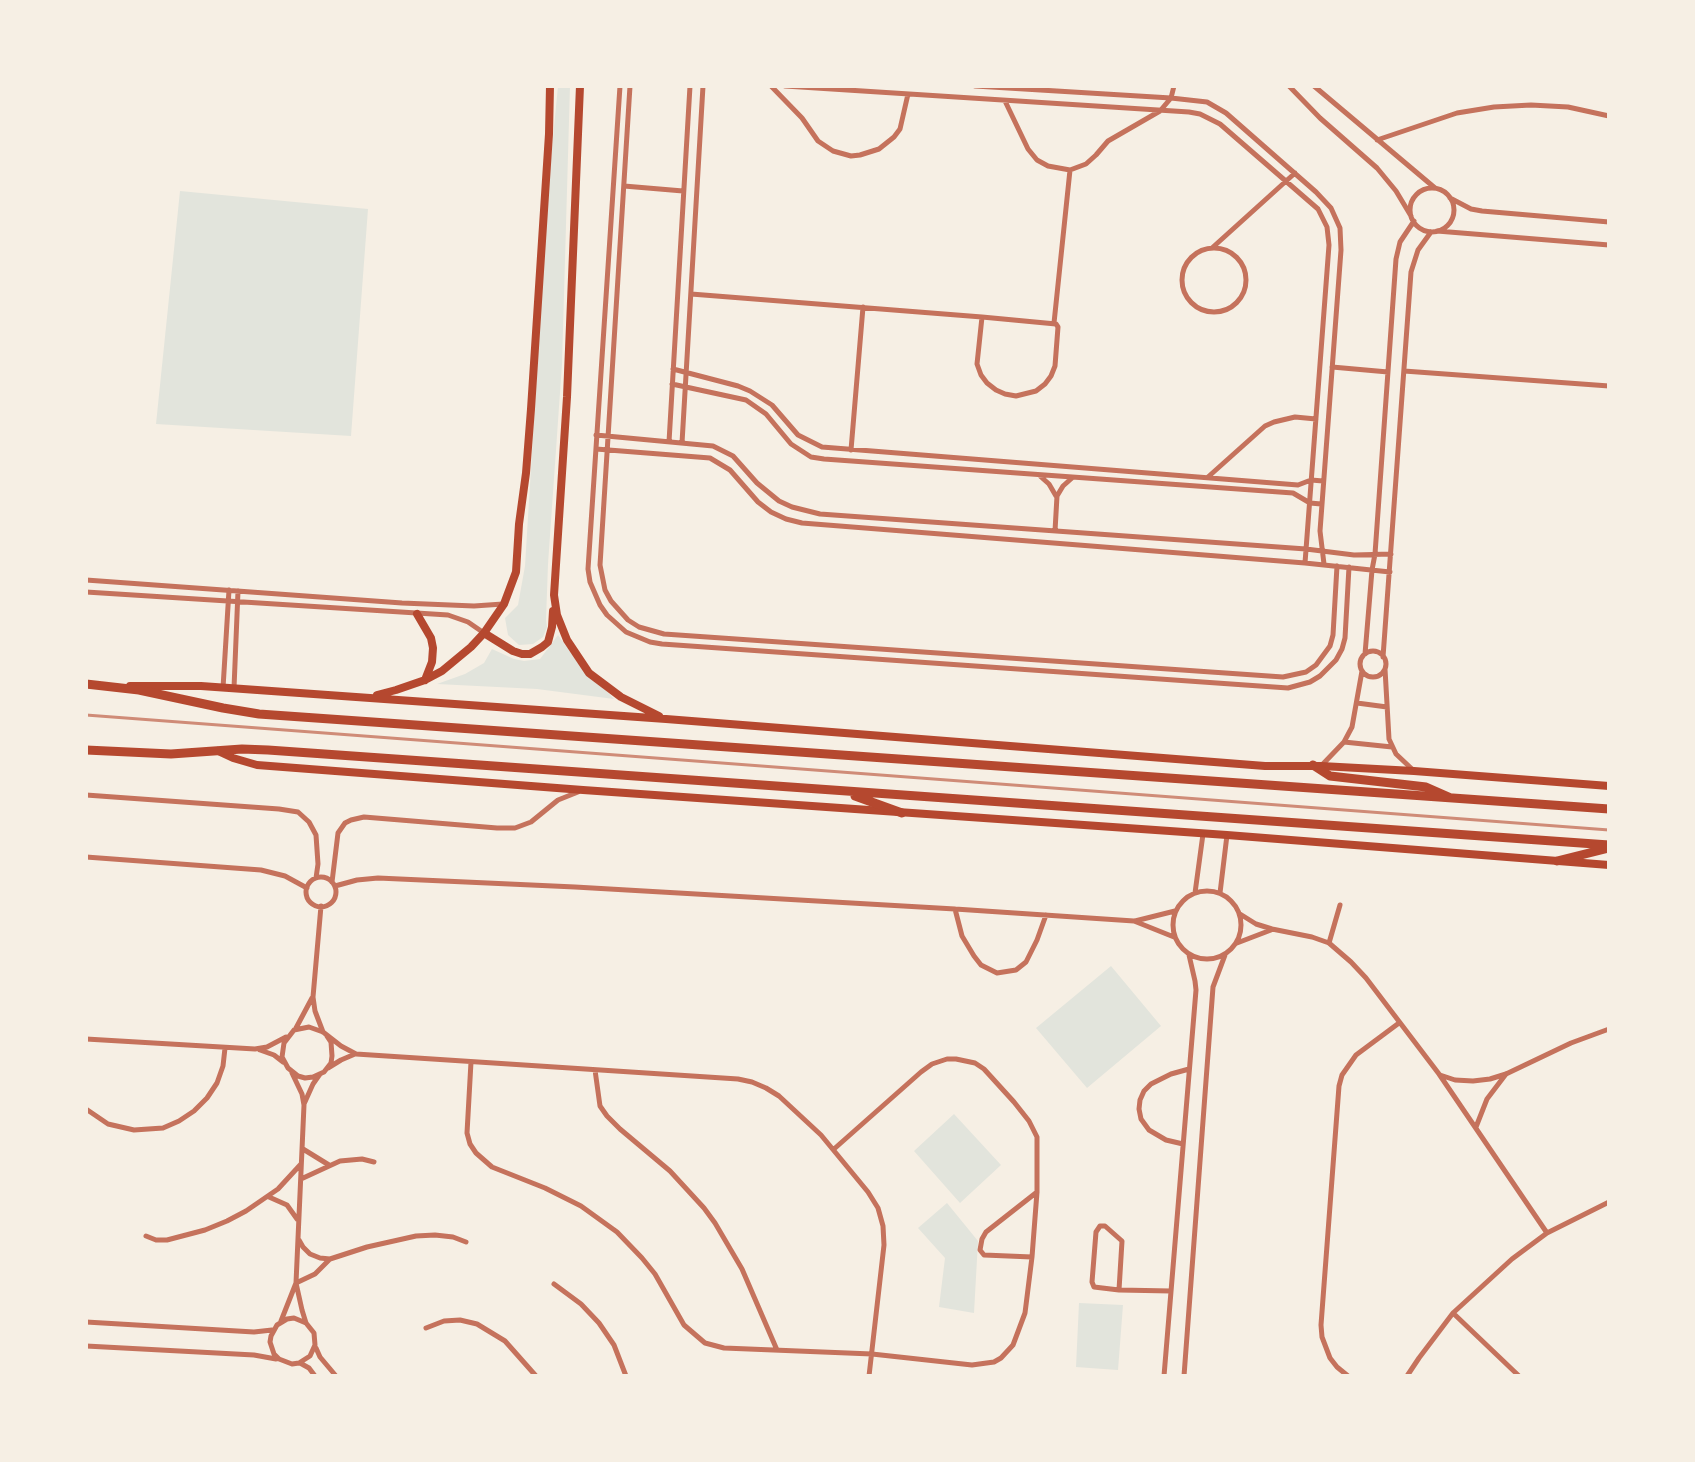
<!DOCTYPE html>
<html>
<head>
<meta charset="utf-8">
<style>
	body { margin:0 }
	#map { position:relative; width:1695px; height:1462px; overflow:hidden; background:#f6efe4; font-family:Commissioner,sans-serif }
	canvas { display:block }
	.frame { position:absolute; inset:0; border:88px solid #f6efe4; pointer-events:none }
</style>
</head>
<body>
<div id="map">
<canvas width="1695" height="1462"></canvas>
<div class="frame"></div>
</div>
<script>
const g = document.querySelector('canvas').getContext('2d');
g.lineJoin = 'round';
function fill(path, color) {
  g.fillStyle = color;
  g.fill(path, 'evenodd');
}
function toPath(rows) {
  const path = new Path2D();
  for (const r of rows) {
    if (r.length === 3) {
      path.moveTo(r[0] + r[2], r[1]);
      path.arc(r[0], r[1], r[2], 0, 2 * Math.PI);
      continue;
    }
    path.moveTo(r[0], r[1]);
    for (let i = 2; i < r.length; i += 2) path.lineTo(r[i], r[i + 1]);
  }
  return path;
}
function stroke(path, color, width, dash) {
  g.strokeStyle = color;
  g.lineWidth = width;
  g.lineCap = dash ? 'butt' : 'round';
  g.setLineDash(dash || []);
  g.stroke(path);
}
const green = toPath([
	[558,86,570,86,562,364,548,564,546,620,547,627,543,637,533,644,519,645,508,635,505,618,518,605,525,566,548,190],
	[180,191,368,209,351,436,156,424],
	[558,635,571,653,614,699,537,689,437,684,465,674,484,663,492,649,514,659,524,661,540,659],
	[1111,966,1161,1026,1087,1088,1036,1028],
	[954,1114,1001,1165,960,1203,914,1151],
	[947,1203,978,1241,974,1313,939,1307,945,1258,918,1228],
	[1079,1303,1123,1305,1118,1370,1076,1367]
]);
const minor = toPath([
	[620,86,588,569,590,582,600,605,607,615,626,632,650,642,662,644,1288,688,1310,682,1320,676,1336,660,1342,649,1345,638,1349,567],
	[630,86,600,565,605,590,611,601,628,620,639,627,664,634,1283,677,1306,672,1316,665,1330,646,1333,635,1337,566],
	[771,86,802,118,818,141,833,151,851,156,860,155,879,149,894,137,900,129,908,94],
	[785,86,1189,112,1200,114,1220,124,1318,209,1327,227,1329,245,1305,563],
	[975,86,1171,98,1207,102,1226,113,1316,192,1331,208,1340,228,1341,250,1320,531,1324,564],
	[1289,86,1320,118,1377,168,1396,191,1411,216],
	[1314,86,1435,188],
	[1005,101,1028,149,1037,160,1048,166,1070,170,1086,164,1096,155,1108,141,1160,111,1171,98,1174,86],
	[1377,140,1457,113,1494,107,1531,105,1568,107,1609,116],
	[624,186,683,191],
	[1432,210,22],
	[1450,198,1471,209,1482,211,1609,222],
	[1437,231,1609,245],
	[1212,248,1295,173],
	[1214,280,32],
	[691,294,982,317,977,364,981,375,987,383,996,390,1005,394,1016,396,1036,391,1045,384,1051,376,1055,366,1058,327,1056,324,982,317],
	[1054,323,1070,170],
	[1332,367,1388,372],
	[673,369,738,386,750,391,772,405,798,435,822,447,1298,485,1311,480,1323,481],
	[1404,371,1609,386],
	[672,384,746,400,766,414,791,444,811,457,824,459,1293,493,1310,503,1321,504],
	[596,435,713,446,733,456,757,483,779,501,792,507,820,514,1306,549,1354,555,1391,554],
	[669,442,690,86],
	[682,443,703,86],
	[596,449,710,458,730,470,758,502,771,512,786,519,802,523,1305,563,1390,572],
	[851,450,863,307],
	[1040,476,1049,484,1056,496],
	[1208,477,1265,426,1274,422,1295,417,1316,419],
	[1055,531,1057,496,1063,486,1072,478],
	[86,580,402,603,474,606,503,604],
	[86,592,448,615,468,622,484,633],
	[1373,664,13],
	[1365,654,1372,570,1375,554,1396,259,1400,242,1414,221],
	[1383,657,1411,272,1418,250,1431,232],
	[1385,669,1389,739,1396,754,1413,770],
	[223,688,229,590],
	[234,688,238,591],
	[1357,703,1387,707],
	[1344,742,1392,747],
	[1321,766,1344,742,1352,727,1362,671],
	[86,795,279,809,298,812,309,822,316,835,318,864,316,878],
	[86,857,261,870,285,876,307,888],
	[321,892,15],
	[332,882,338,833,345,823,351,820,364,817,497,828,515,828,531,822,558,800,578,792],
	[335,886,357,880,378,878,575,887,955,909,1134,921,1174,937],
	[1207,925,34],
	[1195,893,1203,834],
	[1220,893,1227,835],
	[321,906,313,997,315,1011,323,1032],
	[955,909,962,936,974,956,981,965,997,973,1016,970,1026,962,1037,940,1046,915],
	[1240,914,1256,924,1272,929,1312,937,1329,943,1351,962,1366,978,1439,1074,1547,1233],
	[1135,921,1175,911],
	[1237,943,1271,930],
	[1329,943,1340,905],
	[296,1028,312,998],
	[327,1036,331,1042,332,1056,331,1063,324,1072,313,1077,305,1078,298,1076,288,1068,282,1057,284,1043,294,1030,309,1027,323,1032,341,1046,356,1054,738,1079,752,1082,766,1088,779,1096,821,1135,868,1192,878,1208,883,1226,884,1245,869,1376],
	[86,1039,255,1049,267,1047,286,1037],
	[260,1050,274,1055,283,1062],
	[471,1062,467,1133,470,1144,476,1153,492,1167,545,1188,581,1206,617,1232,642,1258,655,1274,684,1325,705,1343,724,1348,872,1354,972,1365,994,1362,1001,1358,1013,1345,1025,1313,1032,1257,1037,1192,1037,1137,1029,1121,1014,1102,984,1069,975,1063,956,1059,947,1059,932,1064,921,1072,834,1149],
	[328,1068,341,1060,355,1054],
	[595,1070,600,1106,607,1116,620,1129,670,1171,704,1208,715,1223,742,1269,777,1350],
	[292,1073,302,1094,304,1105,296,1283,302,1310,306,1323,314,1333,315,1345,310,1356,299,1363,292,1364,279,1359,274,1354,270,1342,271,1336,277,1325,287,1319,294,1318,306,1323],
	[1440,1075,1455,1080,1473,1081,1490,1079,1506,1074,1571,1043,1609,1029],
	[304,1104,313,1084,320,1074],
	[86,1109,108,1124,134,1130,163,1128,179,1121,194,1111,207,1098,217,1083,223,1066,225,1048],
	[1476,1127,1487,1099,1506,1074],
	[1183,1144,1166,1140,1149,1130,1141,1119,1139,1109,1140,1100,1144,1091,1151,1084,1171,1074,1189,1069],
	[303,1149,329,1165],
	[301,1179,340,1161,362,1159,374,1162],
	[269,1197,287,1205,297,1219],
	[146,1236,156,1240,167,1240,205,1230,227,1221,246,1211,278,1189,301,1164],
	[299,1240,303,1247,310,1254,320,1258,330,1259,367,1247,416,1236,435,1235,453,1237,466,1242],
	[1032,1257,984,1255,980,1250,982,1239,986,1232,1037,1192],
	[554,1284,581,1304,599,1323,614,1345,626,1376],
	[1119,1290,1122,1241,1105,1226,1100,1226,1096,1232,1092,1282,1094,1287,1119,1290,1171,1291],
	[1453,1313,1519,1376],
	[281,1321,296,1283,315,1274,329,1260],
	[86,1322,254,1332,272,1330],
	[426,1328,444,1321,460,1320,477,1324,505,1341,536,1376],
	[86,1346,254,1355,276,1359],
	[316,1348,320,1357,336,1376],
	[300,1363,309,1368,315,1376],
	[1164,1376,1196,990,1195,981,1189,955],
	[1184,1376,1213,987,1225,955],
	[1348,1376,1337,1367,1330,1358,1322,1337,1321,1325,1339,1086,1342,1075,1356,1055,1399,1023],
	[1407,1376,1419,1358,1453,1313,1512,1259,1547,1233,1609,1202]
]);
const secondary = toPath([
	[580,86,567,397,554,595,557,615,567,640,589,673,621,697,659,716],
	[417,614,431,638,433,648,432,662,425,680],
	[484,633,513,651,522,654,530,654,542,647,548,642,552,627,553,611],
	[130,686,201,686,666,719,1265,766,1321,766,1414,771,1609,786],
	[377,695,396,690,425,680,442,671,471,647,484,633,504,604,516,572,519,524,526,473,531,409,549,134,550,86],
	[218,751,233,758,257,765,583,790,1227,835,1609,865]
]);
const trunk = toPath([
	[86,684,139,690,223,708,259,714,1609,809],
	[86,750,171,754,242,749,268,750,1609,845],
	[1313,765,1330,776,1426,787,1451,798],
	[855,796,902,813],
	[1557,861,1609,848]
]);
const rail = toPath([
	[86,715,1609,830]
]);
fill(green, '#e2e4dc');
stroke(minor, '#c5725c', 5);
stroke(secondary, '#b5482f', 8);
stroke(trunk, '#b5482f', 9);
stroke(rail, '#cf8b77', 3);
</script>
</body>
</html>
